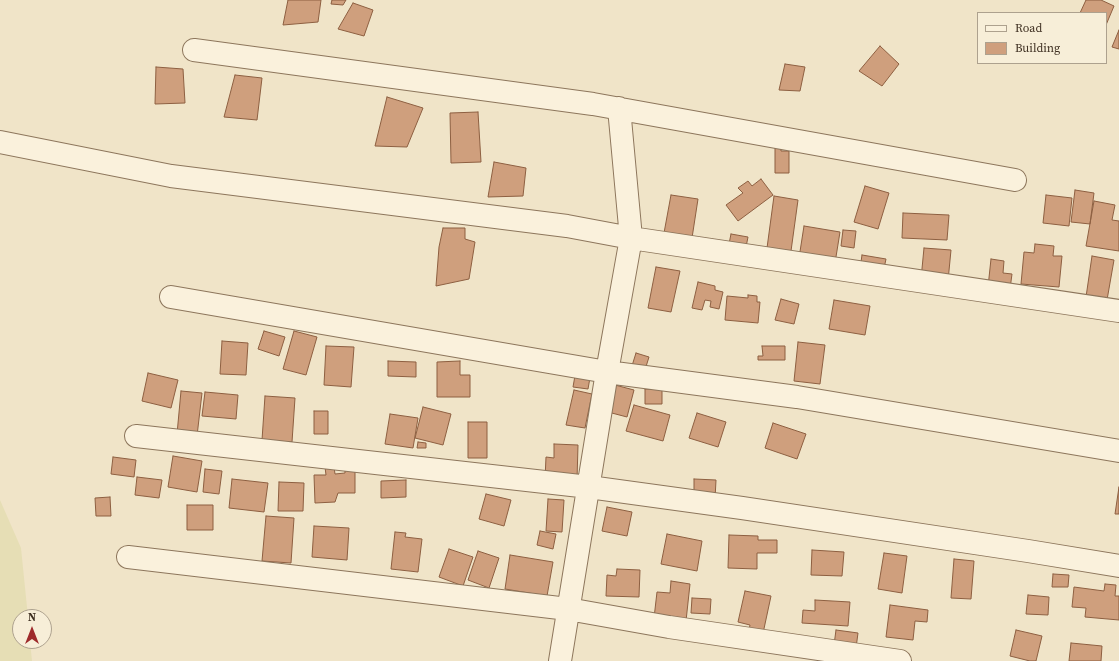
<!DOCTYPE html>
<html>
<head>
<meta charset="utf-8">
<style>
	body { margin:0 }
	#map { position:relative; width:1119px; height:661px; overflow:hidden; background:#f0e4c8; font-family:"Source Serif 4",serif }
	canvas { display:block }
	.legend { position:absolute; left:977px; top:12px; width:130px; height:52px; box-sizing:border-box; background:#f7eed8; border:1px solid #ada18e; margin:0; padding:5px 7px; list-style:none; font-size:12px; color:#3d2e20 }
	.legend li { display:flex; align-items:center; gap:8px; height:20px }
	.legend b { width:20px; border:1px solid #ada18e }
	.north { position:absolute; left:12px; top:609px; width:40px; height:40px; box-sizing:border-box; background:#f7eed8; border:1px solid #ada18e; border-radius:50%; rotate:0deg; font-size:11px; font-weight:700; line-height:16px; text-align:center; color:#3d2e20 }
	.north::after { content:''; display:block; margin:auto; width:14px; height:18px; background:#9e2a2b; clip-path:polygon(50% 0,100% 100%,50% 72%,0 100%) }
</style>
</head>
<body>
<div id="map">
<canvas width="1119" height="661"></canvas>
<ul class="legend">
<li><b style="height:5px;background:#faf1dc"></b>Road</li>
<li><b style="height:11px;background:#cf9f7d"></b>Building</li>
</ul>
<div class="north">N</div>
</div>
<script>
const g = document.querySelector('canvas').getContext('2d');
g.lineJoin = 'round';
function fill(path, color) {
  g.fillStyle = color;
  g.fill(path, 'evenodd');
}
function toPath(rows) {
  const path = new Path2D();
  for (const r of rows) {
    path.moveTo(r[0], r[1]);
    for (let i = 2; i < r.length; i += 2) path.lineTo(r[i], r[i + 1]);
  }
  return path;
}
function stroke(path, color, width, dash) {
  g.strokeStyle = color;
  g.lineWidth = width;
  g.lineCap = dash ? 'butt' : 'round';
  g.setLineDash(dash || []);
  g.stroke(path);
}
const farmland = toPath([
	[0,500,21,548,28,617,20,617,20,641,30,641,32,661,0,661]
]);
const building = toPath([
	[288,0,321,0,318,22,283,25,288,0],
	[332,0,346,0,343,5,331,4,332,0],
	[1086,0,1101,0,1114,6,1106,25,1106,13,1080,13,1086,0],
	[353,3,373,10,364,36,338,29,353,3],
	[1119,30,1119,49,1112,47,1119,30],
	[880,46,899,64,882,86,859,71,880,46],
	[785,64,805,67,800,91,779,90,785,64],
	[156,67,183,69,185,103,155,104,156,67],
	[235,75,262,78,257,120,224,117,235,75],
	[387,97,423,108,407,147,375,146,387,97],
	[478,112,481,162,451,163,450,113,478,112],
	[775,147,781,147,781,151,789,151,789,173,775,173,775,147],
	[494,162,526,168,523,196,488,197,494,162],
	[761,179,773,195,738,221,726,205,743,193,738,188,748,181,752,186,761,179],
	[865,186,889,193,878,229,854,222,865,186],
	[1075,190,1094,193,1090,224,1071,222,1075,190],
	[671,195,698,199,692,238,664,233,671,195],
	[1046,195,1072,198,1069,226,1043,223,1046,195],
	[774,196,798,200,791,251,767,248,774,196],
	[1094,201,1115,205,1112,220,1119,221,1119,251,1086,246,1094,201],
	[903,213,949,215,947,240,902,238,903,213],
	[804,226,840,232,835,263,799,258,804,226],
	[443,228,465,228,465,239,475,242,469,279,436,286,439,247,443,228],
	[843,230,856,231,854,248,841,246,843,230],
	[731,234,748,237,745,252,728,249,731,234],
	[1035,244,1054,246,1053,256,1062,256,1059,287,1021,284,1024,252,1034,253,1035,244],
	[924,248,951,250,948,281,921,279,924,248],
	[862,255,886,259,883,273,860,269,862,255],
	[1092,256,1114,260,1107,300,1086,297,1092,256],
	[991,259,1004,261,1003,273,1012,274,1010,289,988,287,991,259],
	[656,267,680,271,671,312,648,308,656,267],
	[698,282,715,286,715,290,723,292,719,309,710,307,711,301,705,300,702,310,692,308,698,282],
	[748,295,757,296,757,302,760,302,758,323,725,320,727,296,748,298,748,295],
	[781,299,799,304,794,324,775,320,781,299],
	[834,300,870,306,865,335,829,329,834,300],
	[264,331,285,337,279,356,258,349,264,331],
	[294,331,317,337,306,375,283,369,294,331],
	[222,341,248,343,246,375,220,374,222,341],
	[798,342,825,345,820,384,794,381,798,342],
	[326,346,354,347,351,387,324,385,326,346],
	[762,346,785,346,785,360,758,360,758,356,763,356,762,346],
	[636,353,649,357,644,373,631,369,636,353],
	[388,361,416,362,416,377,388,376,388,361],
	[460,361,460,375,470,375,470,397,437,397,437,362,460,361],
	[576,370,591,372,588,389,573,387,576,370],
	[148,373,178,380,171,408,142,401,148,373],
	[615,385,634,390,627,417,608,412,615,385],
	[645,389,662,389,662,404,645,404,645,389],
	[574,390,592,394,585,428,566,425,574,390],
	[181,391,202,393,197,436,177,434,181,391],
	[205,392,238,395,236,419,202,416,205,392],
	[265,396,295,398,292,442,262,440,265,396],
	[634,405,670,415,663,441,626,431,634,405],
	[423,407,451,414,443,445,415,438,423,407],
	[314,411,328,411,328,434,314,434,314,411],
	[697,413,726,422,718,447,689,438,697,413],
	[390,414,418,418,413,448,385,444,390,414],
	[468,422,487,422,487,458,468,458,468,422],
	[773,423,806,434,797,459,765,448,773,423],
	[418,442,426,443,426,448,417,448,418,442],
	[554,444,578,445,577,480,545,479,546,457,554,458,554,444],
	[173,456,202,461,197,492,168,487,173,456],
	[113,457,136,460,134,477,111,474,113,457],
	[325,467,334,467,335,474,345,473,345,468,355,467,355,493,338,493,335,502,315,503,314,475,326,475,325,467],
	[205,469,222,471,219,494,203,492,205,469],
	[137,477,162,480,159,498,135,495,137,477],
	[232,479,268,483,264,512,229,508,232,479],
	[694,479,716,480,715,499,694,499,694,479],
	[406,480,406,497,381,498,381,481,406,480],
	[279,482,304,483,303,511,278,511,279,482],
	[1119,487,1119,514,1115,514,1119,487],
	[486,494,511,500,504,526,479,519,486,494],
	[110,497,111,516,96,516,95,498,110,497],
	[548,499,564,500,562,532,546,531,548,499],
	[187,505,213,505,213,530,187,530,187,505],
	[607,507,632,512,627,536,602,531,607,507],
	[266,516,294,518,291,563,262,561,266,516],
	[314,526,349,528,347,560,312,557,314,526],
	[540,531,556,534,553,549,537,545,540,531],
	[395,532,406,533,405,537,422,539,418,572,391,569,395,532],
	[667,534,702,541,697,571,661,564,667,534],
	[729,535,758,536,758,540,777,540,777,553,757,553,757,569,728,568,729,535],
	[449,549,473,557,463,586,439,577,449,549],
	[812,550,844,552,842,576,811,575,812,550],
	[478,551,499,558,489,588,468,580,478,551],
	[884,553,907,556,902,593,878,589,884,553],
	[510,555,553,562,547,596,505,589,510,555],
	[954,559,974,561,971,599,951,598,954,559],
	[617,569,640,570,639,597,606,596,607,575,616,576,617,569],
	[1053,574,1069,575,1068,587,1052,587,1053,574],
	[671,581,690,584,686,621,654,618,657,592,670,593,671,581],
	[1105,584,1116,585,1115,596,1119,596,1119,620,1085,617,1086,608,1072,607,1074,587,1104,591,1105,584],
	[745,591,771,596,762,638,748,635,750,625,738,622,745,591],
	[1028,595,1049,597,1048,615,1026,614,1028,595],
	[692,598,711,599,710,614,691,613,692,598],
	[815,600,850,602,848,626,802,623,803,610,815,611,815,600],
	[890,605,928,610,927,622,915,621,913,640,886,637,890,605],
	[836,630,858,633,856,648,834,645,836,630],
	[1016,630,1042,636,1036,661,1030,661,1010,656,1016,630],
	[1071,643,1102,646,1101,661,1069,661,1071,643]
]);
const minor = toPath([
	[194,50,593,104,1015,180],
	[0,142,171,176,567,226,631,238,1119,311],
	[171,297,607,372,797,397,1119,451],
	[136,436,589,487,742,508,1028,551,1119,566],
	[128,557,568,609,669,627,900,661],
	[560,661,607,372,631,238,619,108]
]);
fill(farmland, '#e6deb5');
fill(building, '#cf9f7d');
stroke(building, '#8d5f41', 1);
stroke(minor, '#8d765c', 24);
stroke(minor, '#faf1dc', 22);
</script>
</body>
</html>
